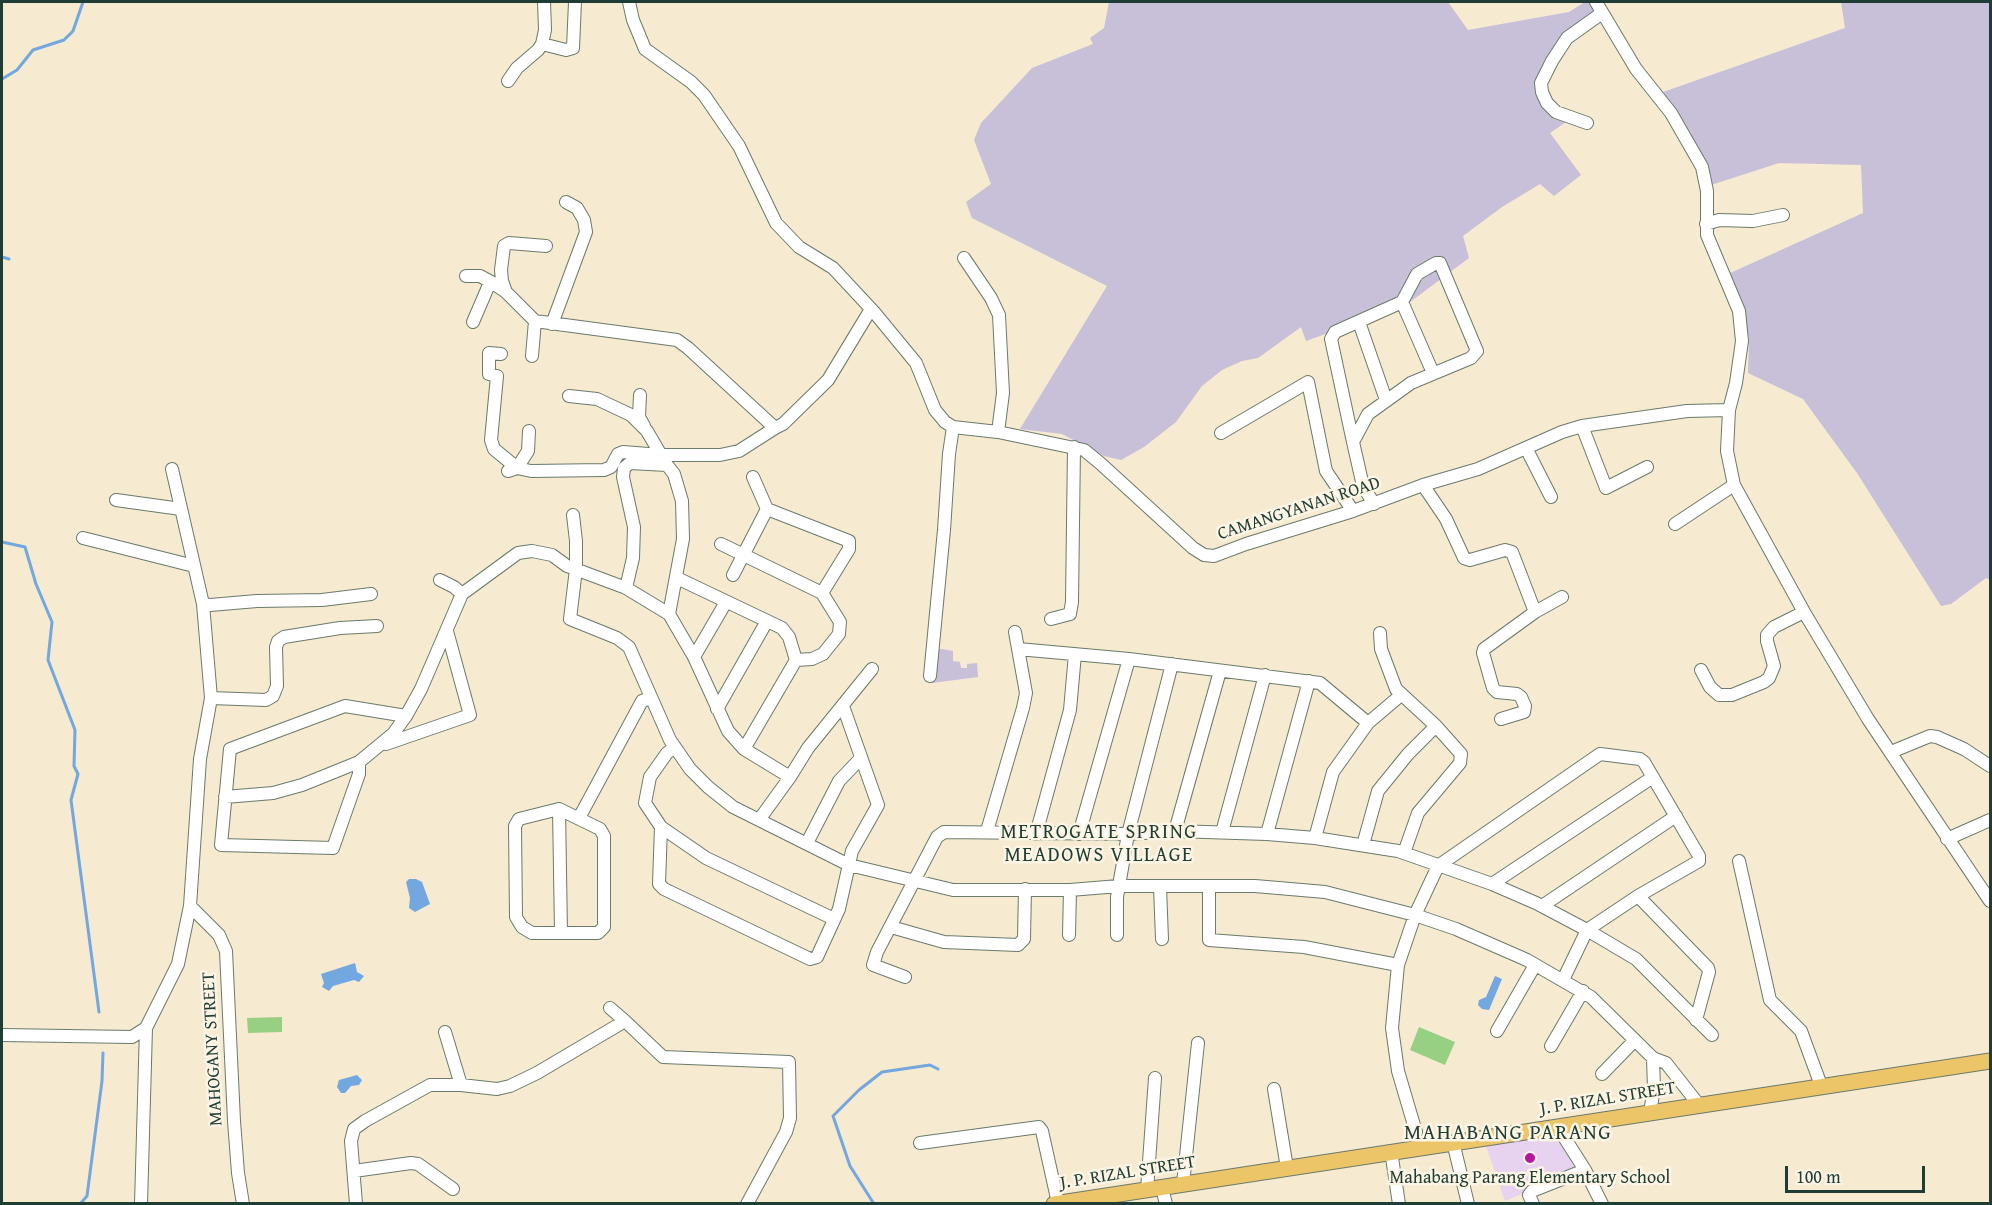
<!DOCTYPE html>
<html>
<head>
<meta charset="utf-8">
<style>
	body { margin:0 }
	#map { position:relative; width:1992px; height:1205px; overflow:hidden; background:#f6ead1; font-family:"Gentium Book Plus",serif }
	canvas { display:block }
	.frame { position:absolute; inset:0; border:3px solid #1f3d34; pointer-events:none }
	.scale { position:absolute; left:1785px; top:1166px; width:140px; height:27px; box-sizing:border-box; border:3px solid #1f3d34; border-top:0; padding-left:8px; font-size:18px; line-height:21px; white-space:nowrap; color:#1f3d34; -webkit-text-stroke:4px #fcf5e5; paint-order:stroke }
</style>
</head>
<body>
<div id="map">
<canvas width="1992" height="1205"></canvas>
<div class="frame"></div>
<div class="scale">100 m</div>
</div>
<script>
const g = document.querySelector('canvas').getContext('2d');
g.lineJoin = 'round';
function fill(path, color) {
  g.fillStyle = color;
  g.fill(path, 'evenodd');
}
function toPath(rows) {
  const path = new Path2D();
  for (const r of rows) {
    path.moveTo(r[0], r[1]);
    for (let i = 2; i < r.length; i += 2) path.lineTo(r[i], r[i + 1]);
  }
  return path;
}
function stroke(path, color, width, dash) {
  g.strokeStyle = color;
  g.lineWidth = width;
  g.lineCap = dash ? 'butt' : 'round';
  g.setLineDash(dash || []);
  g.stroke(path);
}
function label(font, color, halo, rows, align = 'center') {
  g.font = font + ' "Gentium Book Plus",serif';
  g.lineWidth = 5;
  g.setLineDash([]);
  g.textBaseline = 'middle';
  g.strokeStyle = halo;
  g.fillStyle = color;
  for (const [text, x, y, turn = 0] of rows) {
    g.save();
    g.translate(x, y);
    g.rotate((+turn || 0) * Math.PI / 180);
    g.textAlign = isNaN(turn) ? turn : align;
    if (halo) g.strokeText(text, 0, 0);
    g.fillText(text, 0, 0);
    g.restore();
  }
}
const built = toPath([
	[1556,1131,1576,1171,1505,1201,1486,1146]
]);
const industrial = toPath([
	[1109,2,1448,2,1468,30,1569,12,1585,2,1589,2,1596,12,1548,58,1543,106,1569,120,1550,133,1581,175,1554,196,1540,184,1502,207,1463,236,1469,258,1406,305,1306,341,1301,327,1258,358,1242,361,1222,370,1202,386,1176,422,1144,447,1121,460,1104,456,1062,434,1020,429,1107,286,972,218,966,202,991,184,974,140,981,123,1032,68,1093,44,1090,38,1104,28],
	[1841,2,1990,2,1990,580,1986,578,1951,604,1941,606,1857,473,1803,399,1748,373,1749,337,1728,274,1863,213,1861,165,1779,163,1708,186,1696,144,1663,92,1845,28],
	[936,648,953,651,953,661,960,662,961,668,967,668,967,664,977,663,978,677,932,683]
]);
const green = toPath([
	[282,1017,282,1032,248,1033,247,1018],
	[1419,1027,1455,1042,1445,1065,1410,1050]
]);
const water = toPath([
	[409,879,416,879,422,882,430,904,415,912,409,908,410,898,406,882],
	[355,963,357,972,364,976,359,982,354,980,333,986,329,991,322,987,324,983,321,974],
	[1495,976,1502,979,1489,1010,1482,1009,1478,1005,1479,1000,1486,997],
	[357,1075,362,1080,359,1085,351,1086,345,1093,341,1093,337,1087,339,1080]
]);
const stream = toPath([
	[2,79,17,70,33,50,64,40,73,31,83,2],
	[2,257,9,259],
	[2,542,25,547,36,584,52,622,48,660,75,730,74,766,78,774,71,800,99,1012],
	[80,1204,87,1196,102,1081,103,1053],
	[874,1204,850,1166,833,1116,859,1090,882,1072,930,1065,938,1069]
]);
const minor = toPath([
	[629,2,633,20,645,49,691,82,704,95,739,146,776,223,799,247,833,268,874,312,916,363,935,410,945,422,953,427,998,432,1084,450,1100,463,1193,548,1204,555,1214,556,1246,544,1353,511,1423,485,1478,469,1562,432,1582,426,1687,411,1729,410],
	[1596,2,1636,69,1671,113,1702,167,1707,191,1707,235,1739,311,1742,341,1736,383,1729,410,1727,451,1734,485,1804,612,1868,719,1990,901],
	[542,44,566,50,573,48,575,2],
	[508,81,517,68,538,50,542,44,545,30,544,2],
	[1587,123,1556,112,1547,103,1542,92,1541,83,1552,61,1567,38,1602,13],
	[1706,224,1719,220,1753,221,1783,215],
	[964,258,991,298,999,315,1003,393,998,432],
	[466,276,480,276,493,283,506,292,535,321,532,356],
	[506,292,502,281,501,270,504,246,509,243,546,246],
	[1402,302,1433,373],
	[535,321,677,340,688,348,775,428,783,424,828,380,871,309],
	[473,322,488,287,493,283],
	[1359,322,1386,400],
	[552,324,586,232,584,220,577,208,566,202],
	[501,354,489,353,489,374,497,376,491,440,494,449,517,468,531,471,604,470,611,467,618,454,623,452,661,455,720,455,739,451,775,428],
	[640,395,639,417,644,426],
	[569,396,597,399,631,415,647,431,661,455],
	[1582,426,1606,488,1647,467],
	[1221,433,1308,382,1326,471,1353,511],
	[1353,442,1331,339,1335,332,1402,302,1417,274,1436,263,1440,263,1477,351,1471,358,1411,383,1368,414,1353,442,1363,486,1374,504],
	[1526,448,1551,497],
	[508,471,517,468,528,451,529,431],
	[753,477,767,509,849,541,849,549,822,593],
	[1423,485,1446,519,1464,558,1470,560,1505,550,1512,552,1535,612],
	[116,500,181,509],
	[573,515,576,541,576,569,570,619,617,638,629,647,670,740,690,769,708,787,733,807,849,865,953,890,1070,890,1119,886,1255,886,1325,892,1415,915,1456,929,1527,960,1591,997,1653,1058,1666,1063,1699,1105],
	[1675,524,1734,485],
	[83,538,194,566],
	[721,544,822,593,840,622,839,634,823,654,812,659,796,660],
	[733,575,767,509],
	[677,578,782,628,789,637,796,660,744,749],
	[440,580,454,587,462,594],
	[626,588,633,558,634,527,623,477,624,468,630,463,667,465,674,474,682,501,683,539,669,614],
	[203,604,210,605,257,601,322,600,371,594],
	[1051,619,1070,614,1072,602,1074,447],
	[1380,633,1381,649,1396,689,1436,726,1461,754,1460,763,1418,813,1404,853],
	[1018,649,1129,659,1320,683,1368,723],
	[694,657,726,602],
	[1701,670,1710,687,1719,695,1732,695,1764,682,1769,678,1774,666,1767,641,1767,635,1774,627,1804,612],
	[930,676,944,530,949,454,953,427],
	[211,698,266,700,273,696,277,686,276,647,278,641,284,637,340,628,377,626],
	[717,709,767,621],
	[1501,719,1524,712,1525,706,1521,697,1517,694,1497,692,1493,688,1483,653,1484,649,1535,612,1562,597],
	[386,744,470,715,447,631],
	[675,747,667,753,650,777,645,803,661,827,706,858,834,919],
	[1891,752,1930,736,1937,737,1964,749,1990,766],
	[359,762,359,774,333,848,221,845,230,749,345,706,406,716],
	[225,797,273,793,302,785,359,762,393,734,406,716,421,689,462,594,518,553,532,551,552,555,567,566,626,588,669,614,694,657,728,731,744,749,790,777],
	[559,809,600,829,604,836,604,927,598,933,532,933,522,927,516,917,515,826,519,819,559,809],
	[559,809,561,933],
	[579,818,642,701,651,698],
	[759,820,790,777,808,748,872,669],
	[661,827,659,884,664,889,810,959,817,957,839,909,852,851,878,805,843,706],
	[987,831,1023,708,1026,693,1015,632],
	[1175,831,1220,671],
	[1222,832,1265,675],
	[1036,834,1070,710,1075,654],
	[1079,834,1129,659],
	[1267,834,1309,681],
	[1315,838,1333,772,1368,723,1401,695],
	[1947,839,1990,820],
	[807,843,839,781,861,758],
	[1363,845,1378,791,1408,754,1436,726],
	[1739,861,1770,1000,1801,1031,1822,1088],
	[1492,884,1653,777],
	[1160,887,1162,939],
	[1209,887,1209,940,1304,947,1398,965],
	[1638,896,1708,968,1709,972,1696,1020],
	[190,906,219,935,226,951,234,1121,238,1173,243,1204],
	[1542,906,1676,816],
	[891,927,944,942,1018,945,1024,939,1025,889],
	[1069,935,1070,890],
	[1117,935,1117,897,1128,834,1172,664],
	[905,977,873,965,877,952,937,837,944,832,1128,834,1175,831,1267,834,1315,838,1398,851,1492,884,1536,903,1587,930,1636,959,1712,1035],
	[610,1008,625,1021],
	[1497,1031,1535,965],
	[445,1032,461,1085],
	[2,1035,132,1037,146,1028,178,964,190,906,200,759,211,698,203,604,172,469],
	[1551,1046,1583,991],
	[1602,1074,1635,1040],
	[1274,1089,1287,1168],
	[1650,1112,1654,1089,1653,1058],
	[1416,1132,1398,1071,1392,1028,1398,965,1415,915,1438,866,1600,754,1640,759,1644,762,1699,856,1699,861,1638,896,1587,930,1563,980],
	[1453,1142,1468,1204],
	[920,1143,1039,1127,1042,1131,1058,1203],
	[1391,1151,1399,1204],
	[1585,1170,1602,1204],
	[354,1171,411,1163,418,1164,453,1189],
	[1183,1184,1198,1043],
	[1162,1188,1166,1204],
	[1147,1190,1155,1078],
	[141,1204,146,1028],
	[356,1204,351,1141,354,1129,365,1121,430,1085,461,1085,497,1089,510,1086,537,1073,625,1021,663,1057,789,1062,790,1118,786,1132,747,1204],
	[1533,1204,1529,1195,1532,1191,1585,1170,1557,1126]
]);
const major = toPath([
	[1054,1204,1990,1061]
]);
const markers = [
	[1530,1158,6,"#b5179e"]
];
const streetNames = [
	["CAMANGYANAN ROAD",1299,509,-18],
	["MAHOGANY STREET",213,1049,-93],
	["J. P. RIZAL STREET",1608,1099,-9],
	["J. P. RIZAL STREET",1128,1173,-9]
];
const poiNames = [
	["Mahabang Parang Elementary School",1530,1178]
];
const neighbourhoodNames = [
	["METROGATE SPRING",1099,833],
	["MEADOWS VILLAGE",1099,856]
];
const quarterNames = [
	["MAHABANG PARANG",1508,1134]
];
fill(built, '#e7d2ef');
fill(industrial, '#c8bfd8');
fill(green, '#98d083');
fill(water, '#73a7e0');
stroke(stream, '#73a7e0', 3);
stroke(minor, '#6a7a6b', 14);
stroke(major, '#6a7a6b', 17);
stroke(minor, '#fff', 12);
stroke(major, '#edc569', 15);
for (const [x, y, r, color] of markers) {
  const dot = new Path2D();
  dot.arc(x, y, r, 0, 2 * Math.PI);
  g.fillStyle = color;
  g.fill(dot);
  stroke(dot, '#fcf5e5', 2);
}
label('18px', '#1f3d34', '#fcf5e5', streetNames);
label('18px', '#1f3d34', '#fcf5e5', poiNames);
g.letterSpacing = '1.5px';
label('20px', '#1f3d34', '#fcf5e5', neighbourhoodNames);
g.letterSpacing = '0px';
g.letterSpacing = '1.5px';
label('21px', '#1f3d34', '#fcf5e5', quarterNames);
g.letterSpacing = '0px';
</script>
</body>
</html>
